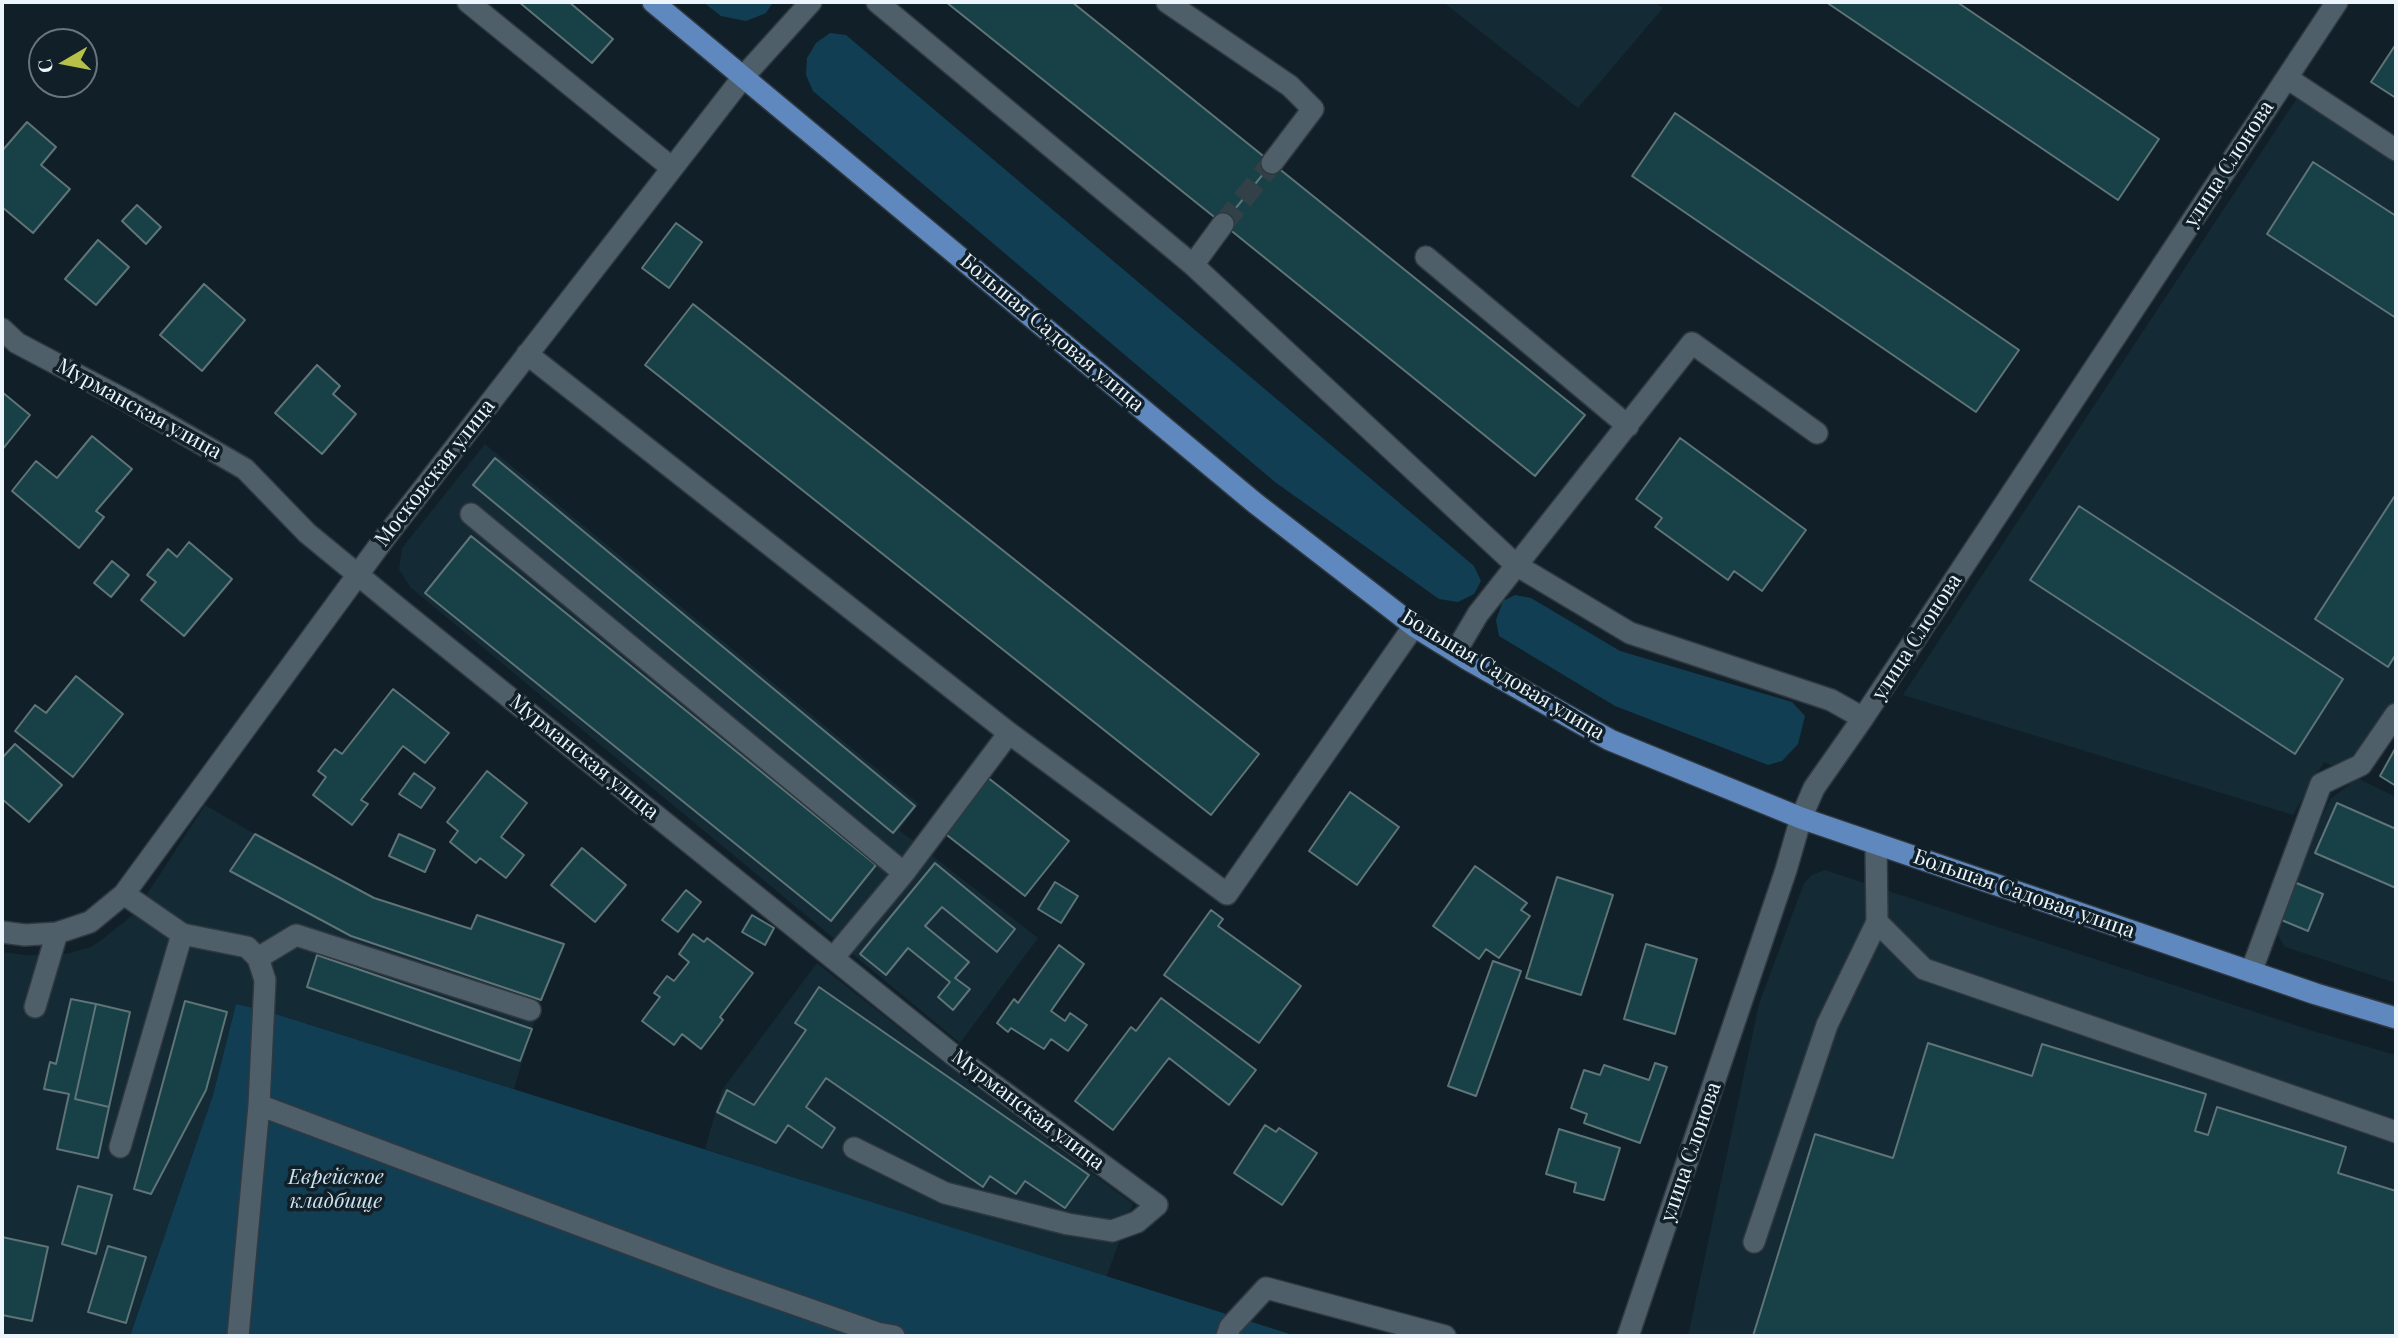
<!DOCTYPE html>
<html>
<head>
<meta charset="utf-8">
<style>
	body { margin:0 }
	#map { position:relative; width:2398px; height:1338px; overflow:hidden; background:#112028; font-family:"Playfair Display",serif }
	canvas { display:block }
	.frame { position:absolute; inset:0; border:4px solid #ecf5fb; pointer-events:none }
	.north { position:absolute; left:28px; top:28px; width:70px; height:70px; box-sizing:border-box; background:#112028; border:2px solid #69757c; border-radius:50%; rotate:260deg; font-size:19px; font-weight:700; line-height:28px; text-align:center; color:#ecf5fb }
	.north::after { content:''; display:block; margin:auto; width:24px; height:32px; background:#b8c147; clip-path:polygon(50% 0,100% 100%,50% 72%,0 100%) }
</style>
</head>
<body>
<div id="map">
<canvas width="2398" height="1338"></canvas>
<div class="frame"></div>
<div class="north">С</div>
</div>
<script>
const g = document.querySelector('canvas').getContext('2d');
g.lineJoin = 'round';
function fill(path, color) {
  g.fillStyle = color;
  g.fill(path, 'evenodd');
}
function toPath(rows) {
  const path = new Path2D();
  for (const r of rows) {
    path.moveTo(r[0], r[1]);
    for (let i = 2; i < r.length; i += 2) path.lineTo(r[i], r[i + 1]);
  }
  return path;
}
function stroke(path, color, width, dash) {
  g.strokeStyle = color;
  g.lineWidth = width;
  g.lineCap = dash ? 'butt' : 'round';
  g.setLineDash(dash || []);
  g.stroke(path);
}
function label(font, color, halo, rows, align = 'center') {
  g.font = font + ' "Playfair Display",serif';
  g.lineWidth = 7;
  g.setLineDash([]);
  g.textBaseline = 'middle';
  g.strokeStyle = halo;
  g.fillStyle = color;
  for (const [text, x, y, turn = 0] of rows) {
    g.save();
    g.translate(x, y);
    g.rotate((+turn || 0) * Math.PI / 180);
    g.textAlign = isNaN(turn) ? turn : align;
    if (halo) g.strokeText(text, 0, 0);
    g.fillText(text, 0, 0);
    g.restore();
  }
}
const built = toPath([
	[1443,2,1654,2,1663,8,1578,108],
	[2309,80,2396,138,2396,720,2359,779,2396,797,2396,983,2285,947,2275,931,2277,921,2330,799,2358,778,2324,762,2293,815,1903,695],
	[485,444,919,804,899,830,1038,938,960,1043,410,587,399,569,402,548],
	[205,805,255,834,374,898,471,929,477,915,564,944,541,1000,514,1089,263,1010,236,1004,213,1095,130,1336,2,1336,2,952,25,955,66,954,91,947,104,938,134,914],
	[1825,870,2313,1031,2396,1055,2396,1336,1688,1336,1759,1004,1804,883,1812,875],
	[817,963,944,1063,1133,1204,1106,1278,705,1149,722,1090]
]);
const green = toPath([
	[703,2,773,2,766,13,746,21,721,16],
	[830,33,846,35,1474,566,1481,581,1474,594,1458,602,1439,599,1275,482,813,91,806,75,807,58,816,43],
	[1515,595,1531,598,1620,651,1792,702,1805,716,1798,744,1782,761,1768,765,1615,706,1499,636,1496,620,1503,601],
	[236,1004,263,1010,1296,1336,130,1336,213,1095]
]);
const building = toPath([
	[519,2,569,2,613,39,592,63,519,2],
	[946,2,1072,2,1272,163,1223,224,946,2],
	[1826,2,1957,2,2159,139,2118,200,1826,2],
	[2396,44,2396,98,2371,82,2396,44],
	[1675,113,2019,350,1976,412,1632,176,1675,113],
	[27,122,56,147,41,165,70,189,33,233,2,207,2,151,27,122],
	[2313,162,2396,216,2396,318,2267,234,2313,162],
	[1272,163,1585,415,1535,476,1223,224,1272,163],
	[137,205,161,227,146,244,122,221,137,205],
	[676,223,702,242,669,288,642,268,676,223],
	[98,240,129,267,96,305,65,279,98,240],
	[204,284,245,320,202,371,160,335,204,284],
	[693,304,1259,754,1211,815,645,365,693,304],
	[317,365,340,386,333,394,356,414,322,454,275,413,317,365],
	[2,392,30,415,2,450,2,392],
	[92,436,132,469,96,511,104,517,79,548,12,491,36,461,57,478,92,436],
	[1680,438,1806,530,1762,591,1734,571,1728,580,1655,527,1662,518,1636,499,1680,438],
	[495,458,915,806,893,833,473,485,495,458],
	[2396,494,2396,654,2388,667,2315,619,2396,494],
	[2079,506,2343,679,2295,754,2030,580,2079,506],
	[471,536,876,865,831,921,425,593,471,536],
	[189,542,232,579,184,636,141,600,156,582,147,575,168,549,177,557,189,542],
	[112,561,129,575,111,597,94,583,112,561],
	[76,676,123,714,73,777,15,731,35,705,46,713,76,676],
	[393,689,449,733,425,763,403,746,361,800,368,804,352,825,313,795,326,777,318,771,335,749,342,754,393,689],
	[15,744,62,785,29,822,2,799,2,758,15,744],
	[2396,747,2396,786,2380,776,2396,747],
	[487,771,527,803,501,837,524,855,506,878,480,858,476,863,450,842,458,831,447,822,487,771],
	[414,773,435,788,421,808,399,794,414,773],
	[987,777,1069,841,1025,896,943,832,987,777],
	[1350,792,1399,827,1357,885,1309,851,1350,792],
	[2337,803,2396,829,2396,888,2315,853,2337,803],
	[255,834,374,898,471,929,477,915,564,944,541,1000,351,936,230,871,255,834],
	[399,834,435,850,425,872,389,856,399,834],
	[582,848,626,885,595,922,551,885,582,848],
	[935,863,1015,929,997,952,942,907,925,926,969,962,955,978,970,989,953,1010,938,997,950,982,908,948,886,975,860,954,935,863],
	[1475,866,1527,903,1521,910,1530,916,1499,958,1486,949,1479,959,1433,926,1475,866],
	[1557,877,1613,895,1581,995,1526,978,1557,877],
	[1055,882,1078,896,1061,923,1038,909,1055,882],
	[2294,882,2323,894,2308,931,2279,919,2294,882],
	[686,890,701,902,678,932,662,920,686,890],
	[1211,910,1223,919,1218,926,1301,986,1259,1043,1164,975,1211,910],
	[752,915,774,928,765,945,742,932,752,915],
	[693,934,704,942,707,938,753,973,720,1017,723,1020,701,1049,682,1034,674,1045,642,1021,660,997,654,993,667,976,674,981,689,962,679,954,693,934],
	[1646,944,1697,959,1675,1034,1624,1019,1646,944],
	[1059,945,1084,964,1051,1011,1065,1021,1070,1013,1087,1025,1068,1051,1051,1039,1044,1049,1011,1028,1008,1032,997,1023,1014,999,1018,1003,1059,945],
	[317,955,532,1029,520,1061,307,987,317,955],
	[1493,961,1521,971,1476,1096,1448,1086,1493,961],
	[819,987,1089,1175,1065,1208,1025,1181,1016,1194,990,1176,983,1187,826,1078,806,1107,835,1128,822,1148,788,1125,776,1143,717,1112,727,1090,754,1105,806,1030,795,1023,819,987],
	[1161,998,1256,1070,1229,1105,1169,1058,1113,1130,1075,1101,1131,1027,1136,1031,1161,998],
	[71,999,96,1004,75,1099,109,1107,98,1158,57,1149,69,1094,44,1089,50,1062,56,1064,71,999],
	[185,1001,227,1012,206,1090,151,1194,134,1189,185,1001],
	[96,1004,130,1012,109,1107,75,1099,96,1004],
	[1928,1043,2032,1076,2042,1044,2206,1094,2195,1131,2208,1135,2217,1107,2346,1147,2338,1173,2396,1191,2396,1336,1753,1336,1815,1134,1893,1158,1928,1043],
	[1655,1063,1667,1067,1640,1143,1584,1123,1587,1114,1571,1108,1584,1070,1600,1075,1604,1065,1649,1080,1655,1063],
	[1265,1125,1276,1132,1279,1128,1317,1153,1282,1205,1234,1173,1265,1125],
	[1559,1129,1620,1148,1604,1200,1574,1192,1576,1183,1546,1174,1559,1129],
	[78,1186,112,1195,96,1254,62,1244,78,1186],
	[2,1237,48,1247,32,1321,2,1315,2,1237],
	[108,1246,146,1257,126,1323,88,1312,108,1246]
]);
const minorTunnel = toPath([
	[1223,224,1272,163]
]);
const minor = toPath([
	[468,2,672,168],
	[877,2,1193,265,1516,565,1630,633,1831,700,1863,718],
	[1167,2,1290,86,1313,109,1272,163],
	[2287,78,2396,150],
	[1426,257,1628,426],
	[1193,265,1223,224],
	[2,329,17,343,129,402,245,469,307,533,402,611,952,1054,1157,1205,1137,1222,1112,1231,1068,1224,945,1193,854,1148],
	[527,354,1009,733],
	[471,514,904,873],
	[1456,651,1478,614,1692,343,1817,433],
	[1876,844,1877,922,1924,969,2396,1132],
	[124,894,182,934,247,947,258,958,265,980,259,1105,720,1278,877,1333,894,1336],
	[2,932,25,935,57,933,90,922,124,894,384,539,744,76,811,2],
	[834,957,904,873,1009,733,1227,894,1414,626],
	[258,958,296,935,530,1010],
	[2251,972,2321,784,2361,765,2396,714],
	[35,1007,57,933],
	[120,1147,182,934],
	[1754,1242,1827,1025,1877,922],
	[238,1336,259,1105],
	[1227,1336,1230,1327,1266,1288,1445,1336],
	[1628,1336,1786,870,1801,818,1814,788,1863,718,2337,2]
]);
const major = toPath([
	[653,2,1255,503,1414,626,1467,659,1610,740,1801,818,2316,994,2396,1018]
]);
const streetNames = [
	["улица Слонова",2229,164,-57],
	["Большая Садовая улица",1052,333,40],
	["Мурманская улица",139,409,29],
	["Московская улица",435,473,-52],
	["улица Слонова",1917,637,-57],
	["Большая Садовая улица",1503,675,31],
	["Мурманская улица",584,757,39],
	["Большая Садовая улица",2024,894,19],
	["Мурманская улица",1028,1110,37],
	["улица Слонова",1691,1152,-71]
];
const parkNames = [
	["Еврейское",336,1177],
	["кладбище",336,1201]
];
fill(built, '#142a35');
fill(green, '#123e53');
fill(building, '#174047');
stroke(building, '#5f7477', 2);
stroke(minorTunnel, '#324048', 21, [21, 10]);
stroke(minor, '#303840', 24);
stroke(major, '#303840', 24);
stroke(minor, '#4f5f69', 21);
stroke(major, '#5f88bf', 21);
label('21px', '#ecf5fb', '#112028', streetNames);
label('italic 21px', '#cde2ef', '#112028', parkNames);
</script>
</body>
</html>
